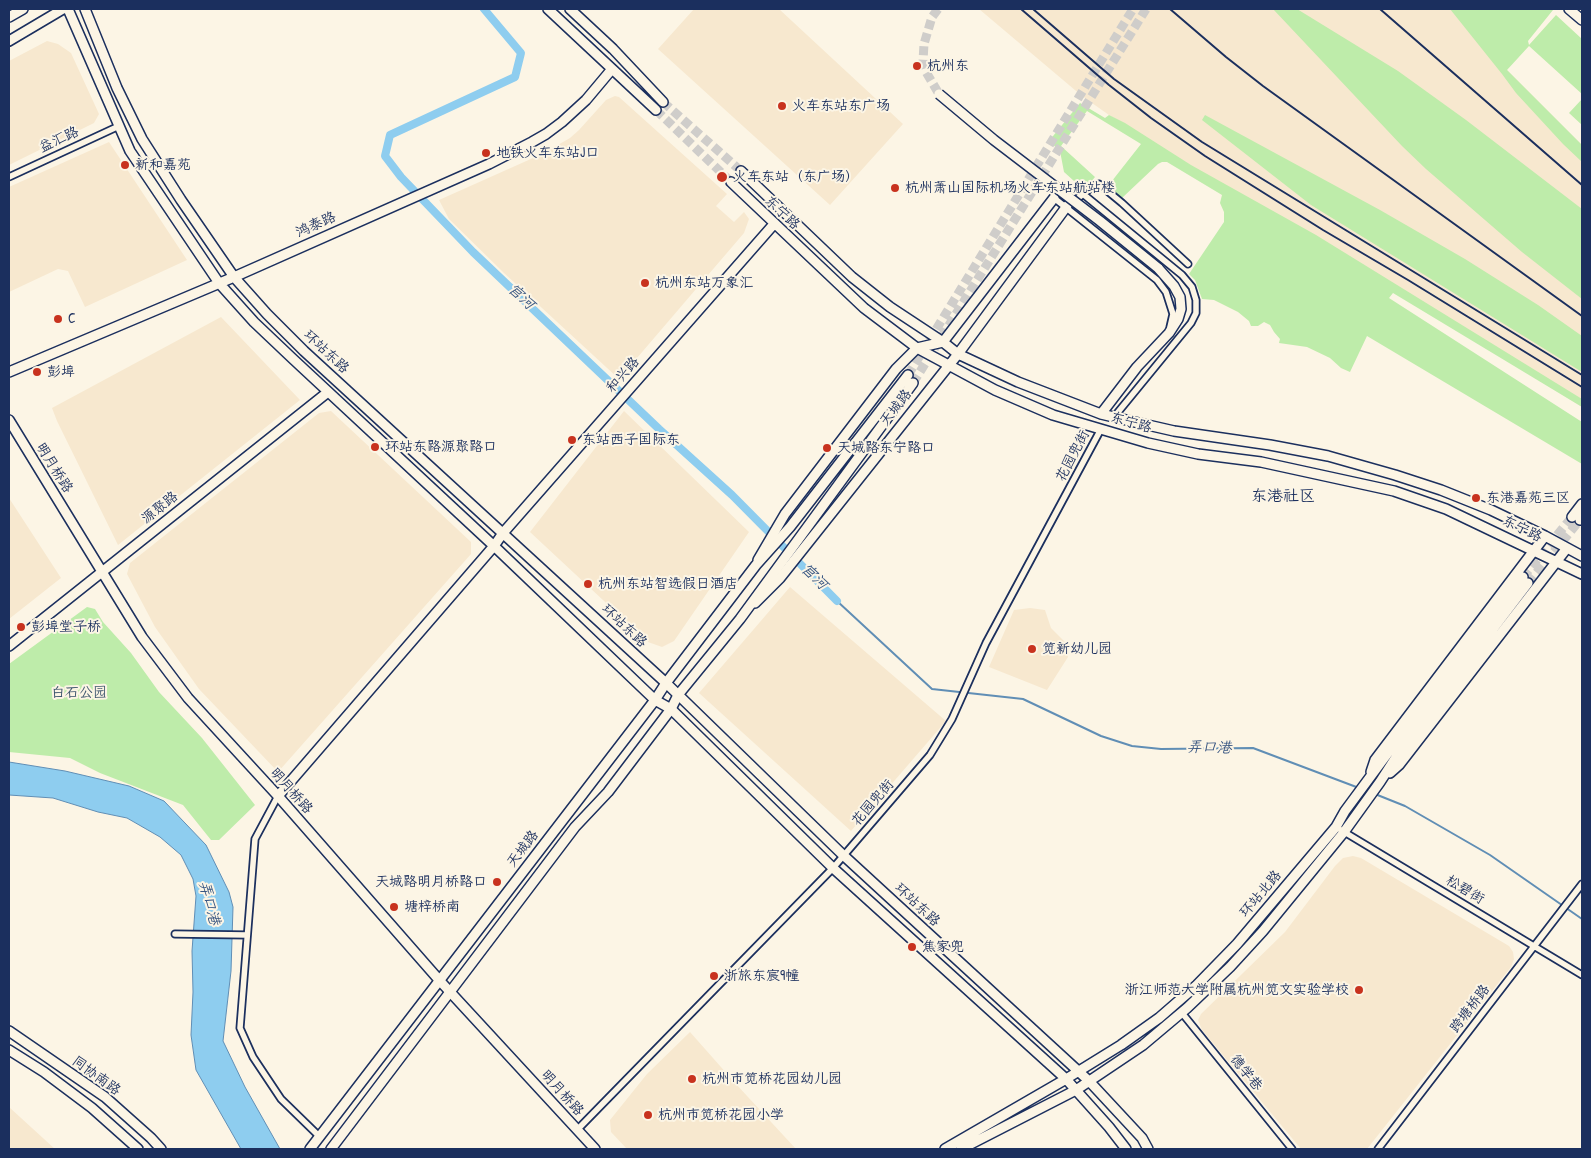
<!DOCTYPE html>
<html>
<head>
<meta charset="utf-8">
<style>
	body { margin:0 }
	#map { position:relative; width:1591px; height:1158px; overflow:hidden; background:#fcf5e5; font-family:"Patrick Hand",sans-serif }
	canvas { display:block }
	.frame { position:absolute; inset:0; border:10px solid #1b2f5e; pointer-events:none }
</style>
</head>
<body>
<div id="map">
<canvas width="1591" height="1158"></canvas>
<div class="frame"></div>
</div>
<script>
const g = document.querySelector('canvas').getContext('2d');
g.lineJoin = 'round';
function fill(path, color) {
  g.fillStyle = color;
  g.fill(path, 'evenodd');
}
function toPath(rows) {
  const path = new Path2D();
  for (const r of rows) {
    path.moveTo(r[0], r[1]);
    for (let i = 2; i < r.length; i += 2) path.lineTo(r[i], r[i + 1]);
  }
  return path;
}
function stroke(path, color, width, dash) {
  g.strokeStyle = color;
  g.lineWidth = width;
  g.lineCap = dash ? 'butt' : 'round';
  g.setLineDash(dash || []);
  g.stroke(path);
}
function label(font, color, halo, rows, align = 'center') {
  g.font = font + ' "Patrick Hand","LXGW WenKai TC",sans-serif';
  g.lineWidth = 4;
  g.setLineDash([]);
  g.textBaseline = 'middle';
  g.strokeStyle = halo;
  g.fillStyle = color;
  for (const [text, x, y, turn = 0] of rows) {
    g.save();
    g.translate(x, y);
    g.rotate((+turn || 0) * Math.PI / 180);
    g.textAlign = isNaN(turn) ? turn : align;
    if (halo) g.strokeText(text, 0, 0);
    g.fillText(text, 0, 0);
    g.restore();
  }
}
const built = toPath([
	[694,9,779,9,903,124,830,205,658,49],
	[979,9,1463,9,1507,70,1582,145,1582,407,1109,115,1082,96],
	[47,41,58,44,71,53,99,114,94,123,9,165,9,61],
	[615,96,619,97,727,194,716,206,734,222,744,212,749,219,744,233,619,379,504,273,449,219,439,200,542,154,570,138,579,130,606,100],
	[109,142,187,260,85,307,68,271,58,269,9,292,9,187],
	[221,317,300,400,118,545,57,421,52,408],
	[331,411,471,542,471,554,278,772,199,689,155,627,127,574,130,563,319,413],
	[624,411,749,532,674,641,662,647,648,642,530,532],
	[9,498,61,578,9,619],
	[790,587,946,721,851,831,699,693],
	[1030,608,1045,610,1051,628,1065,642,1068,657,1047,690,989,667,1014,610],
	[1353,856,1361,858,1509,946,1513,952,1514,959,1511,967,1367,1149,1301,1149,1202,1030,1198,1020,1201,1014,1285,932,1335,866,1343,858],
	[690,1032,736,1084,796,1149,627,1149,611,1132,610,1120,647,1074],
	[9,1107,55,1149,9,1149]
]);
const green = toPath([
	[1273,9,1297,9,1398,71,1466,120,1582,209,1582,299,1522,252,1426,169,1402,146],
	[1450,9,1552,9,1553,10,1528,41,1529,45,1556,15,1582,39,1582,94,1529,46,1507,70,1582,145,1582,162,1563,144,1516,93,1502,74],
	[1582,99,1582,125,1569,113],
	[1080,103,1105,118,1109,115,1125,123,1191,165,1316,235,1582,399,1582,407,1393,293,1389,298,1582,422,1582,464,1367,336,1350,372,1341,368,1330,358,1307,347,1279,343,1280,339,1274,332,1270,325,1264,322,1258,326,1251,326,1249,321,1238,312,1214,300,1202,299,1195,280,1189,274,1224,222,1224,212,1220,203,1222,195,1167,162,1162,162,1158,164,1122,198,1108,186,1141,144,1087,111,1061,146,1095,177,1084,190,1064,172,1060,151,1049,141],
	[1205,115,1380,210,1465,259,1538,305,1582,336,1582,372,1311,205,1202,120],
	[87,607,95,609,103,622,131,653,159,692,202,738,255,805,219,840,211,840,183,805,100,773,70,758,9,752,9,664]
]);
const water = toPath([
	[9,762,65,771,129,786,164,801,206,845,229,892,233,907,231,971,223,1041,245,1087,280,1149,241,1149,196,1070,191,1035,193,992,192,951,196,896,193,879,181,855,160,837,127,818,98,812,53,798,9,795,9,762]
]);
const stream = toPath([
	[837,601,932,689,1023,699,1101,736,1132,746,1161,749,1253,748,1359,788],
	[1375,794,1405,806,1490,855,1582,919]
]);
const canal = toPath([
	[484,9,521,53,515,77,390,135,385,156,401,177,473,252,659,429,732,495,837,601]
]);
const secondaryTunnel = toPath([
	[938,9,932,17,924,44,923,61,926,72,939,94],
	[663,102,741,171],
	[656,110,731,182],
	[1523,577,1572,517],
	[1528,583,1580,520]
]);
const primaryTunnel = toPath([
	[908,375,1133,9],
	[913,383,1146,9]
]);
const street = toPath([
	[9,177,119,126],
	[1083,194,1182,275,1192,287,1196,300,1196,313,1191,323,1114,417],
	[1054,198,1157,280,1166,292,1173,314,1170,327],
	[1072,203,1093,186,1099,184,1122,203,1188,264],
	[278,796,255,839,240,1028,253,1057,281,1099,320,1137],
	[1336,827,1582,975],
	[175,934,247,935],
	[1182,1013,1292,1149],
	[577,1130,833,868,930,755,952,719,986,643,1101,429],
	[1378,1149,1582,884]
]);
const secondary = toPath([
	[68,9,130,151,219,283,254,322,293,359,494,546,655,700,671,709,833,868,1066,1079,1109,1127,1126,1149],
	[85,9,117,88,142,139,181,200,234,277,267,314,304,351,666,683,843,855,1089,1081,1142,1138,1148,1149],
	[548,9,656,110],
	[570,9,613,49,663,102],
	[1569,9,1582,20],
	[9,17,23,9],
	[9,41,63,9],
	[741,171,852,277,890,307,943,342,958,354,1018,382,1101,414,1139,423,1174,431,1270,445,1328,456,1395,475,1441,490,1491,510,1545,536,1582,556],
	[731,182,864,308,917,348,995,390,1053,415,1148,443,1198,454,1261,462,1394,491,1446,509,1582,574],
	[9,372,234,277,489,164,532,142,546,134,562,122,586,100,612,69],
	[1101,414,1137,367,1169,333,1178,319,1181,309,1180,297,1174,286,1158,268],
	[9,420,142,637,188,698,278,796,440,981,595,1149],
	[1572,517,1582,504],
	[1580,520,1582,517],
	[758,560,785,514,896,369,917,348,943,342,1054,198],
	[755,603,780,578,958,354,1067,206],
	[9,646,328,392],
	[1371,772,1375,760,1545,536],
	[1390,773,1399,765,1567,548],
	[278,796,494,546,503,533,774,224],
	[9,1031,105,1097,151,1138,161,1149],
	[9,1050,44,1072,92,1108,138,1149],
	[945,1149,1066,1079,1121,1045,1159,1018,1197,985,1237,944,1336,827,1345,811,1396,742,1523,577],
	[961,1149,1076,1090,1143,1045,1187,1008,1230,967,1263,931,1344,832,1380,782,1402,748,1528,583]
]);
const primary = toPath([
	[310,1149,655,700,666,683,756,565,790,527,908,375],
	[331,1149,575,827,608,792,671,709,678,695,740,619,913,383]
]);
const rail = toPath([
	[1021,9,1109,85,1151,118,1205,156,1323,230,1408,280,1582,387],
	[1033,9,1114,79,1202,142,1582,375],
	[1170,9,1226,57,1263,86,1582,316],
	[1380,9,1582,185]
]);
const secondaryBridge = toPath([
	[939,94,994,140,1100,221,1158,268]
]);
const markers = [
	[917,66,5,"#c8321e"],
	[782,106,5,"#c8321e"],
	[486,153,5,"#c8321e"],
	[125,165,5,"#c8321e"],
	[722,177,6,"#c8321e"],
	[895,188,5,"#c8321e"],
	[645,283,5,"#c8321e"],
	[58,319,5,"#c8321e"],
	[37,372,5,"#c8321e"],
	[572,440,5,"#c8321e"],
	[375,447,5,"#c8321e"],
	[827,448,5,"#c8321e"],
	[1476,498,5,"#c8321e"],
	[588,584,5,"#c8321e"],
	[21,627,5,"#c8321e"],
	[1032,649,5,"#c8321e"],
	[497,882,5,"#c8321e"],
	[394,907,5,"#c8321e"],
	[912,947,5,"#c8321e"],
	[714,976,5,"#c8321e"],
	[1359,990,5,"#c8321e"],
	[692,1079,5,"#c8321e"],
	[648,1115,5,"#c8321e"]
];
const poiNames = [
	["杭州东",927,66],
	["火车东站东广场",792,106],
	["地铁火车东站J口",496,153],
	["新和嘉苑",135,165],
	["火车东站（东广场）",733,177],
	["杭州萧山国际机场火车东站航站楼",905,188],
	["杭州东站万象汇",655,283],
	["C",68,319],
	["彭埠",47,372],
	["东站西子国际东",582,440],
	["环站东路源聚路口",385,447],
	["天城路东宁路口",837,448],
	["东港嘉苑三区",1486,498],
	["杭州东站智选假日酒店",598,584],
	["彭埠堂子桥",31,627],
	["笕新幼儿园",1042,649],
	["天城路明月桥路口",487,882,"right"],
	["塘梓桥南",404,907],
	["焦家兜",922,947],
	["浙旅东宸9幢",724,976],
	["浙江师范大学附属杭州笕文实验学校",1349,990,"right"],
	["杭州市笕桥花园幼儿园",702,1079],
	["杭州市笕桥花园小学",658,1115]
];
const streetNames = [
	["益汇路",59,140,-25],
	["东宁路",782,213,43],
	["鸿泰路",316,225,-24],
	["环站东路",326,352,43],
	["和兴路",623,375,-49],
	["天城路",896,408,-52],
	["东宁路",1131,423,16],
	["花园兜街",1073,456,-62],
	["明月桥路",54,468,58],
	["源聚路",160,508,-39],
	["东宁路",1522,529,26],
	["环站东路",624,626,43],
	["明月桥路",291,791,48],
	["花园兜街",873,803,-49],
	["天城路",523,849,-53],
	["松碧街",1465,890,31],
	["环站北路",1261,894,-50],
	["环站东路",917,905,43],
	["跨塘桥路",1470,1009,-53],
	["德学巷",1246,1073,51],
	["同协南路",96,1076,36],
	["明月桥路",562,1093,48]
];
const parkNames = [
	["白石公园",79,693]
];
const waterNames = [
	["官河",521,297,43],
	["官河",814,577,45],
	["弄口港",1209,748,1],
	["弄口港",209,903,75]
];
const quarterNames = [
	["东港社区",1283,497]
];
fill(built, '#f7e8cf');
fill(green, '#beecaa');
fill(water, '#8ecdef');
stroke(water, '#608eb5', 1);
stroke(stream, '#608eb5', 2);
stroke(canal, '#8ecdef', 8);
stroke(secondaryTunnel, '#cfcdca', 9, [9, 4.5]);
stroke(primaryTunnel, '#cfcdca', 9, [9, 4.5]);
stroke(street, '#1b2f5e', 9);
stroke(secondary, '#1b2f5e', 12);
stroke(primary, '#1b2f5e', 12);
stroke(street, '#fcf5e5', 5.5);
stroke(secondary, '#fcf5e5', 9);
stroke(primary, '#fcf5e5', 9);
stroke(rail, '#1b2f5e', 2);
stroke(secondaryBridge, '#1b2f5e', 12, []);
stroke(secondaryBridge, '#fcf5e5', 9);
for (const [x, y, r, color] of markers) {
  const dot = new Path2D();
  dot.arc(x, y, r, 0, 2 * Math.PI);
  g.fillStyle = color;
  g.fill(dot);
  stroke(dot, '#fcf5e5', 2);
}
label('14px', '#1b2f5e', '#fcf5e5', poiNames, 'left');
label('14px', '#1b2f5e', '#fcf5e5', streetNames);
label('14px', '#3c556d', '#fcf5e5', parkNames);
label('italic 15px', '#385682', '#fcf5e5', waterNames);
label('16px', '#1b2f5e', '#fcf5e5', quarterNames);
</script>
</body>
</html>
